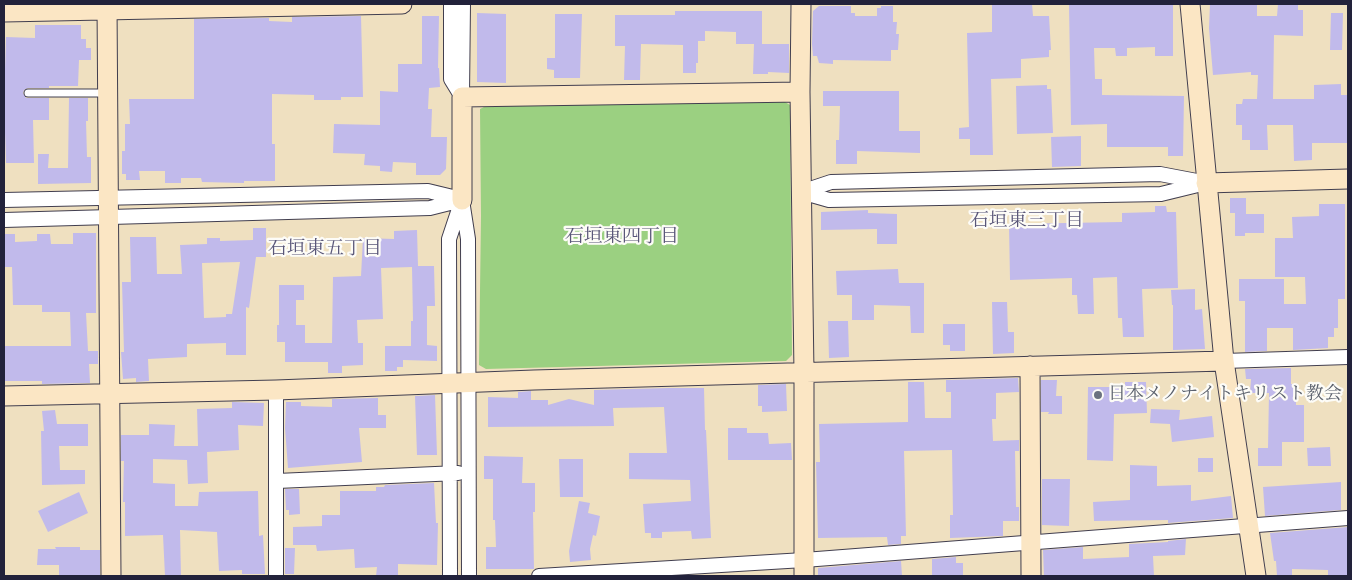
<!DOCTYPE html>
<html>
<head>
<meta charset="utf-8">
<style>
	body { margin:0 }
	#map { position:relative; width:1352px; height:580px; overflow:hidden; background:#efe0c0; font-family:Alegreya,serif }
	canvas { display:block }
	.frame { position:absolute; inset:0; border:5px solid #22223b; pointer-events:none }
</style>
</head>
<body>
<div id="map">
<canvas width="1352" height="580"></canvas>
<div class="frame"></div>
</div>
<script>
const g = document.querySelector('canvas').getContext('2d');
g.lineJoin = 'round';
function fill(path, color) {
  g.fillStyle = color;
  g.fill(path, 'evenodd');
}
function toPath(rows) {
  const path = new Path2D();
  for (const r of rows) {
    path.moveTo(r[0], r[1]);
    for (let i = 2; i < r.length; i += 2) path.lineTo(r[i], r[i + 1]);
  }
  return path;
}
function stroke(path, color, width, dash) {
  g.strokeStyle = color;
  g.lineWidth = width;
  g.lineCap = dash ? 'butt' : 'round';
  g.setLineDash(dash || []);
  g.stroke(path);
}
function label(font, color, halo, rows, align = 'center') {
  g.font = font + ' Alegreya,"Noto Serif JP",serif';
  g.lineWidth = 4.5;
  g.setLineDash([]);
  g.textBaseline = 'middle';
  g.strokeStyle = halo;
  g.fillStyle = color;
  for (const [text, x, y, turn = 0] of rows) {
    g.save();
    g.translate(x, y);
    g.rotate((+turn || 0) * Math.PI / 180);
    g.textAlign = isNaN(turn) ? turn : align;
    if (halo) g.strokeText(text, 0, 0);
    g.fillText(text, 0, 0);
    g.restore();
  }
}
const green = toPath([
	[785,102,790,105,792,355,786,361,486,369,479,365,481,216,480,109,486,106]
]);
const building = toPath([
	[992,4,1032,4,1033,16,1049,16,1051,50,1049,50,1049,57,1021,59,1021,78,991,79,993,155,970,155,970,139,959,139,959,128,969,127,967,33,992,32],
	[1069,4,1173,4,1173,56,1155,56,1155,47,1127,48,1127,56,1116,56,1115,48,1094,48,1095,79,1102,79,1102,95,1184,96,1183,156,1168,156,1168,147,1107,147,1107,124,1071,125],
	[1210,4,1257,4,1257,16,1277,16,1278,4,1298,4,1298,10,1303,10,1303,36,1274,35,1273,99,1314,99,1314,85,1341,84,1341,95,1348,95,1348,143,1312,143,1312,160,1294,161,1293,125,1267,125,1268,150,1250,150,1250,140,1242,140,1242,125,1236,125,1236,104,1242,104,1243,99,1257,99,1258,75,1251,75,1251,72,1213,75,1209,28],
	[819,6,851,6,851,13,855,13,855,16,877,16,877,8,881,8,881,6,893,6,893,22,897,22,896,34,899,34,898,50,891,50,891,61,833,60,833,64,819,63,817,56,813,56,812,44,813,11],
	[675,11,762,11,762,44,789,44,789,73,768,72,768,74,753,74,754,44,736,44,736,32,705,31,705,41,698,41,698,63,696,63,696,73,683,73,683,45,641,44,640,80,624,80,625,46,615,46,615,15,675,15],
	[477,13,506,14,506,83,477,82],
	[1331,13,1343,13,1342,50,1330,50],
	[555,14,582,14,580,78,554,78,554,70,547,69,547,58,555,58],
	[361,16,363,97,341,97,341,100,314,100,314,95,272,94,272,144,275,144,275,181,244,181,244,183,202,182,201,178,181,178,181,183,165,183,165,171,139,171,140,180,126,180,126,174,122,174,122,151,125,151,125,124,130,124,129,99,194,99,194,19,269,18,269,21,292,22,292,17],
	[422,16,439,16,438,68,439,68,440,87,429,88,428,109,432,109,431,137,447,137,446,169,440,175,416,175,416,163,393,162,392,172,380,171,380,166,364,165,365,154,333,153,334,124,380,125,380,91,398,92,398,64,422,64],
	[35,25,81,25,81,39,86,39,86,48,91,48,91,60,79,60,78,86,49,86,49,88,28,88,24,90,23,93,26,98,49,98,49,120,33,120,34,163,6,163,4,101,6,37,35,38],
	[1047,85,1047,89,1051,89,1053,133,1017,134,1016,86],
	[823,91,899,91,899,131,920,131,920,153,857,151,857,164,836,164,836,140,839,140,840,106,823,106],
	[69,98,88,98,88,121,86,121,87,157,91,157,91,183,38,184,38,154,49,154,48,168,68,168],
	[1081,136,1081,166,1052,167,1051,137],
	[1230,198,1246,198,1246,214,1264,214,1264,233,1245,233,1245,236,1235,236,1235,213,1230,213],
	[1319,204,1345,204,1345,299,1338,299,1338,328,1334,328,1334,337,1328,337,1328,348,1293,350,1293,328,1267,328,1267,351,1245,352,1245,301,1239,301,1239,279,1284,279,1284,304,1306,304,1305,277,1275,277,1275,238,1293,238,1292,217,1319,216],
	[1155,206,1166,206,1167,212,1176,212,1178,288,1142,289,1144,337,1123,337,1122,318,1118,318,1117,277,1093,278,1094,314,1078,314,1077,295,1072,295,1072,278,1010,280,1009,224,1122,222,1122,213,1155,212],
	[868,210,868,213,897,214,897,244,877,244,877,229,821,230,821,212],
	[253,228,266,228,266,257,256,257,249,308,246,307,246,355,226,355,226,343,187,344,187,357,148,359,149,381,136,382,136,378,123,379,121,352,124,352,122,282,131,282,130,237,156,237,157,274,182,274,180,245,207,244,207,238,220,238,220,241,253,240],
	[240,262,232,314,226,314,226,317,204,318,202,263],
	[417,230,418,266,434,266,435,306,427,306,427,345,437,346,437,361,403,360,403,367,397,367,397,371,385,371,385,346,411,346,411,321,413,321,412,267,381,268,383,319,357,320,358,343,363,343,363,365,342,366,342,373,328,373,328,362,285,362,285,342,277,342,277,325,279,325,279,285,304,285,304,300,296,300,296,325,305,325,305,343,332,343,333,277,361,276,363,238,394,239,394,231],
	[73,233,96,233,96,313,86,313,88,351,98,351,98,364,89,364,90,383,42,384,42,381,5,381,5,346,71,346,70,312,42,312,42,305,13,305,12,267,4,267,4,234,15,234,15,242,37,241,37,234,50,234,51,244,73,244],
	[898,269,899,283,924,283,924,333,911,333,910,306,874,305,874,320,852,320,852,295,837,295,836,271],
	[1195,289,1195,310,1202,309,1205,349,1173,350,1173,305,1172,305,1171,290],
	[992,302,1007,302,1008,332,1014,332,1014,353,993,354],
	[828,321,848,321,849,357,829,358],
	[943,324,965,324,965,351,950,351,950,345,943,345],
	[1291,368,1291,384,1296,384,1296,405,1304,405,1304,442,1282,442,1282,466,1258,466,1258,448,1268,448,1269,393,1250,393,1251,379,1246,379,1245,369],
	[1018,378,1019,392,996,393,996,419,992,419,993,441,1019,440,1019,451,1015,451,1016,507,1019,507,1019,521,1003,521,1003,536,950,538,950,515,953,515,952,450,904,451,906,536,901,536,901,544,888,545,887,537,818,538,816,462,820,462,819,424,908,422,908,382,924,382,925,418,951,418,951,392,946,392,946,380],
	[1041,380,1057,380,1056,396,1062,396,1062,414,1048,414,1049,412,1041,412],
	[1125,382,1146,382,1147,413,1114,414,1113,461,1087,460,1088,387,1125,387],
	[786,384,787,411,762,412,762,406,758,406,758,385],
	[669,388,704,388,705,430,706,430,711,538,692,539,691,531,662,532,662,538,651,538,651,533,645,533,643,504,691,501,690,480,629,479,629,453,667,453,664,407,613,408,614,426,488,427,488,397,518,398,518,392,531,391,531,400,548,400,548,405,569,399,594,405,594,390],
	[435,395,437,455,417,455,415,396],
	[378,398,378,415,386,415,386,428,359,428,362,462,288,468,285,428,286,402,301,402,301,406,332,407,332,399],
	[232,402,264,403,263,426,238,425,239,450,207,452,208,483,188,484,187,460,153,459,153,483,175,484,175,506,198,506,199,492,258,491,259,536,263,535,265,574,242,574,242,570,219,571,217,532,180,530,181,576,165,576,163,535,125,536,125,502,123,502,124,461,121,461,121,435,149,435,149,424,175,425,174,446,198,446,197,409,232,408],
	[1151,409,1180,410,1179,420,1212,416,1214,437,1172,442,1170,424,1150,423],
	[55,410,57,424,88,424,88,446,59,446,60,470,85,470,85,484,42,485,41,431,44,431,42,411],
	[728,428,747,428,747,433,768,433,769,444,791,443,792,460,728,460],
	[1330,447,1331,466,1308,466,1307,448],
	[484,456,523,457,522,483,535,483,535,512,533,512,534,569,486,569,486,547,496,547,495,520,493,520,493,479,484,479],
	[1198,458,1213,458,1213,472,1198,472],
	[559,459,583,459,583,497,560,497],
	[1130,465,1157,466,1157,486,1191,485,1191,501,1231,496,1233,518,1168,523,1168,520,1094,521,1093,502,1130,500],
	[1042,479,1070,479,1069,526,1042,525],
	[1341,482,1341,510,1265,516,1263,487],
	[434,483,436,523,438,523,437,565,398,564,398,576,376,576,377,567,355,568,354,549,317,551,316,545,293,545,293,527,322,526,322,515,340,515,340,491,376,491,376,487,384,487,385,485],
	[285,489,299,489,300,514,289,515,289,510,286,510],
	[79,492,88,513,48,532,38,511],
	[579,501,590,503,588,513,600,516,596,536,593,535,590,549,591,560,570,562,569,551],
	[1348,527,1348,576,1328,576,1328,570,1292,569,1292,576,1277,576,1276,561,1274,561,1270,533],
	[1186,539,1185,555,1153,556,1154,576,1044,576,1043,550,1083,547,1083,559,1129,557,1129,544,1168,542,1168,541],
	[55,547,80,547,80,550,100,550,100,576,59,576,59,565,37,565,38,549,56,549],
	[285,548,295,548,294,574,285,574],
	[956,557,956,563,963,563,963,576,932,576,932,559],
	[901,561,902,576,818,576,818,568]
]);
const lane = toPath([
	[28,93,108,93]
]);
const street = toPath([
	[451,4,451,79,462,97],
	[462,95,463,4],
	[801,192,829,200,1161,194,1206,183],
	[801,192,831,182,1160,174,1202,182],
	[4,200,428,191,461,199],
	[462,200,468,239,469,576],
	[4,220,430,208,462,200],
	[1224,361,1348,357],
	[276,390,276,576],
	[277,481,458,473],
	[450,576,449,239,462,200],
	[539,576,804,560,1348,518]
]);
const secondary = toPath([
	[107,4,111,576],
	[801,4,800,92,804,373,804,576],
	[1190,4,1224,361,1256,576],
	[4,12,402,4],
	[1206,183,1348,179],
	[462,200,462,97,800,92],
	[1030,366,1031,576],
	[4,396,276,390,534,380,1224,361]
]);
const markers = [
	[1098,395,5,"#6b7280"]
];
const worshipNames = [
	["日本メノナイトキリスト教会",1108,395]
];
const neighbourhoodNames = [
	["石垣東三丁目",1027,221],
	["石垣東四丁目",622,237],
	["石垣東五丁目",325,249]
];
fill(green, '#9bd081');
fill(building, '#c1baeb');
stroke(lane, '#413e4f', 9);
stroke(street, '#413e4f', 16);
stroke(secondary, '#413e4f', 21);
stroke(lane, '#fff', 7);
stroke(street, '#fff', 14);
stroke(secondary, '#fbe6c4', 19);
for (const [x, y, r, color] of markers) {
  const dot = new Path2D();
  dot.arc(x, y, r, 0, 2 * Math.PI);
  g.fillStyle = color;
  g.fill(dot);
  stroke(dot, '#fdfcf7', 2);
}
label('18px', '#5b616d', '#fdfcf7', worshipNames, 'left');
label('19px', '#5a5779', '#fdfcf7', neighbourhoodNames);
</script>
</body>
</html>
